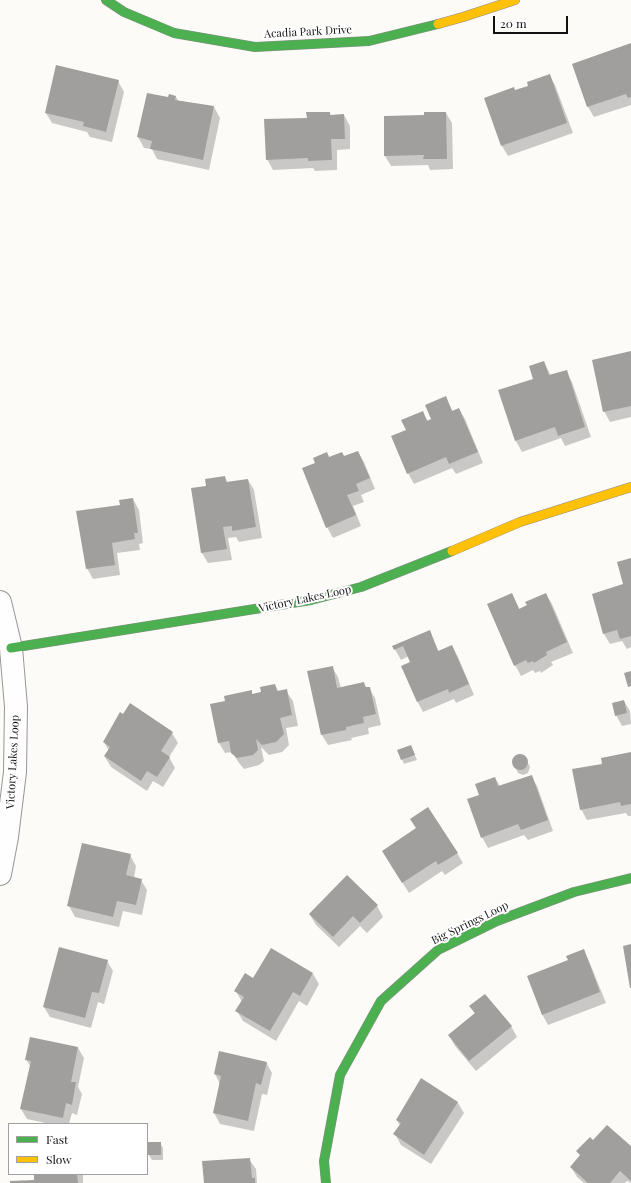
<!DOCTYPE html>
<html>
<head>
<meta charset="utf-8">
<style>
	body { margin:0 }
	#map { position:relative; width:631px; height:1183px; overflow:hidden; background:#fcfbf8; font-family:"Playfair Display",serif }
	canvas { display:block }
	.legend { position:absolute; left:8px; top:1123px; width:140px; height:52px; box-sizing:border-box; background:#fff; border:1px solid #a0a0a0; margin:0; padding:5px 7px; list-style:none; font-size:12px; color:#111 }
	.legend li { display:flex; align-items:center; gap:8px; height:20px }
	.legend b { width:20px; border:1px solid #a0a0a0 }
	.scale { position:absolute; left:493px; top:16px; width:75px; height:18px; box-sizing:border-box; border:2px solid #111; border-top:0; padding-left:5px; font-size:12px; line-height:14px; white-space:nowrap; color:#111; -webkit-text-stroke:3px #fff; paint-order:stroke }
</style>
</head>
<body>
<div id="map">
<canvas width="631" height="1183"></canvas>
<ul class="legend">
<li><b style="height:5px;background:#4caf50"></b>Fast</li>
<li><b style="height:5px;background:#ffc107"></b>Slow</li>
</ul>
<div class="scale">20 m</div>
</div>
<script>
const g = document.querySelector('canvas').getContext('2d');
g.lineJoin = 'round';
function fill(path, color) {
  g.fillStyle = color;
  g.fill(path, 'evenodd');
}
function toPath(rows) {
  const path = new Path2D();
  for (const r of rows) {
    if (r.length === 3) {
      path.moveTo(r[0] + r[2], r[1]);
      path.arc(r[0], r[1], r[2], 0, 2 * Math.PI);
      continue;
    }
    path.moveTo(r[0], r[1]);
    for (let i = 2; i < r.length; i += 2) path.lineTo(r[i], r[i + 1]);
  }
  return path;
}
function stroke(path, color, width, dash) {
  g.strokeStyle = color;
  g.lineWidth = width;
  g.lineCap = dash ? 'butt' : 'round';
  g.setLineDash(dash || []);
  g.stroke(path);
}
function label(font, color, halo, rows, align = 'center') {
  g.font = font + ' "Playfair Display",serif';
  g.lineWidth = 4;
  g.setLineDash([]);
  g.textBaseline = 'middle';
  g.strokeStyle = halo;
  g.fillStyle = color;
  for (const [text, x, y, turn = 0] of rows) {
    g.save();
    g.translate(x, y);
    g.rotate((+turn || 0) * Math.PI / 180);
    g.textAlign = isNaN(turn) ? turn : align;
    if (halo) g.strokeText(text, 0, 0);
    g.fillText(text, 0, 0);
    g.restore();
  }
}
const shadow = toPath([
	[631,44,631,105,594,117,588,107,573,64],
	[549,75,555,85,573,133,508,156,502,146,485,98,515,91,529,86],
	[118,81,124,92,112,142,90,137,87,132,52,123,46,113],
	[176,97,179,102,214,107,220,118,209,170,157,159,152,149,144,148,138,137,169,99],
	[330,113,331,116,344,115,350,126,350,149,337,150,337,170,315,171,313,168,273,170,267,159,308,119],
	[446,113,452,123,453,169,430,170,428,165,391,166,385,156,425,116],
	[631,352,631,417,610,422,604,411],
	[544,362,551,376,566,371,572,382,591,437,565,446,561,438,522,452,516,441,500,391,534,380],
	[445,397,453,412,459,409,465,419,483,463,456,474,452,468,414,484,408,473,393,437,407,431,422,412,428,421,433,419],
	[358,452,364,462,375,489,361,495,364,502,353,506,361,526,333,538,327,527,316,463,329,458,344,457],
	[225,477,228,483,248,480,254,490,262,538,239,542,236,537,228,538,232,560,208,563,202,553,207,487],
	[133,499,139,510,143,543,139,544,140,550,117,553,120,575,93,579,87,568,121,505],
	[631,559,631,647,627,649,622,641,610,644,604,634,594,595,624,585],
	[512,594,520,610,546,594,552,604,573,653,551,662,553,665,541,673,540,671,535,673,533,670,521,676,515,665],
	[429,631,439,652,452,646,458,657,474,695,456,703,454,699,423,712,417,701,411,662,409,656,401,660,393,646],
	[332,667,338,677,341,688,364,683,367,688,369,688,375,698,381,725,368,728,369,734,351,738,352,740,328,745,322,735,308,672],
	[275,685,279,692,286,691,293,701,298,726,286,728,289,745,282,752,269,755,261,747,264,761,259,765,244,769,239,763,232,752,225,753,219,743,227,702,251,691,253,695,262,693],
	[624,701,630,711,631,724,622,726,616,715],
	[172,733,178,743,169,757,175,768,163,787,153,781,147,791,111,767,105,757,109,751,104,742],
	[411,746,417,760,404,764,402,759],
	[631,753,631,816,628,816,626,813,587,820,581,809,603,765],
	[519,755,525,757,530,767,528,773,523,775,518,773,513,762,515,757],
	[531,776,537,786,553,831,528,840,524,835,488,848,482,837,481,796,495,778,500,786],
	[457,853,463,863,445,875,442,871,409,893,389,862],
	[130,855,136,866,134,878,141,880,147,890,142,915,123,911,119,927,75,917,69,906],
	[347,877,377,906,383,917,367,933,360,926,339,947,316,925,310,915],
	[271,950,313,974,319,984,307,1006,299,1001,276,1041,243,1021,237,1011,242,1002,236,991,254,980],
	[583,950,589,961,606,1003,548,1025,542,1014,569,961],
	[107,961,113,971,104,1004,98,1002,91,1028,50,1017,44,1007],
	[471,1006,511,1026,517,1037,476,1071,455,1046,449,1035,475,1014],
	[78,1048,84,1058,78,1087,82,1094,77,1115,72,1113,69,1124,50,1124,27,1119,21,1109,30,1066,26,1059],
	[266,1062,272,1073,267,1095,262,1094,254,1131,220,1124,214,1113,220,1084,215,1074],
	[421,1079,458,1103,464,1113,431,1164,401,1145,395,1134,400,1126,397,1120],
	[594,1141,631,1148,631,1183,627,1181,625,1183,584,1183,577,1177,571,1167,581,1156,578,1151],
	[160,1143,163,1148,163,1160,152,1160,149,1155],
	[249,1159,256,1169,257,1183,205,1183],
	[35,1174,83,1174,83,1183,11,1183,35,1181]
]);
const building = toPath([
	[631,43,631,97,628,98,626,94,587,107,572,64],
	[56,65,119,80,106,132,83,126,84,122,45,113],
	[550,74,567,123,501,146,484,98,514,87,515,90,528,86,527,82],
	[147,93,168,97,169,94,176,96,175,100,214,106,203,160,150,149,152,141,137,137],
	[306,112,330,112,330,115,344,114,345,139,331,139,332,160,308,161,308,158,266,160,264,119,307,118],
	[424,112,446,112,447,159,423,159,424,155,384,156,384,116,424,115],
	[631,351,631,406,603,412,592,360],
	[544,361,549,375,567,370,585,427,558,436,555,427,515,441,498,390,533,379,529,366],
	[446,396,452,411,459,408,478,452,449,464,446,457,407,474,391,436,406,430,401,420,423,411,427,421,431,419,425,405],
	[358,451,370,478,356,484,359,491,347,495,356,515,326,528,302,468,315,463,313,458,327,452,329,457,342,452,344,456],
	[225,476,226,482,248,479,256,527,232,531,232,526,223,527,227,549,201,553,191,488,206,486,205,479],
	[133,498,138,533,134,533,135,539,112,543,115,565,86,569,76,511,120,505,119,500],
	[631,558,631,636,620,639,617,630,603,634,592,594,623,584,617,562],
	[512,593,519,609,527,605,525,602,546,593,567,642,546,652,547,655,534,663,533,661,528,663,526,660,514,666,487,604],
	[430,630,438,651,452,645,469,684,449,693,448,689,417,702,401,666,410,662,403,646,394,650,392,646],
	[333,666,337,688,364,682,365,687,370,687,376,714,363,717,364,723,346,727,346,730,321,735,307,671],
	[631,671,631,686,628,687,624,673],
	[275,684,277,691,287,689,292,715,280,718,284,734,276,742,262,745,256,739,258,750,253,755,237,758,231,753,229,741,218,743,210,704,225,701,224,696,252,690,252,694,261,692,260,687],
	[624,700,627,713,615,716,612,703],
	[130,703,173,732,161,751,170,757,157,777,147,771,141,781,104,756,110,747,103,742,120,712,123,714],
	[411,745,415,755,401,760,397,750],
	[631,752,631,804,621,806,620,802,580,810,572,769,602,764,601,758],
	[520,762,8],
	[532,775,548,820,521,830,518,824,481,838,467,799,479,795,475,784,495,777,498,786],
	[428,807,458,853,438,865,436,861,402,883,382,851,416,828,410,819],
	[82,843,131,854,126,875,142,879,136,905,117,901,113,917,67,906],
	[347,875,378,905,360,923,353,916,333,937,309,914],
	[631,944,631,988,630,988,623,946],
	[59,947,108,960,99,993,92,992,85,1018,43,1007],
	[271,948,313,973,300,996,293,992,270,1031,235,1011,244,997,234,991,245,973,253,978],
	[584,949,600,992,542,1015,527,976,568,960,566,956],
	[485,994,512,1026,469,1061,448,1035,475,1013,469,1006],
	[30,1037,78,1047,71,1082,76,1082,72,1105,66,1103,63,1118,20,1109,31,1061,25,1060],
	[219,1051,267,1062,261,1085,256,1083,248,1121,213,1113,221,1076,214,1074],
	[421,1078,458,1102,424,1155,393,1134,401,1123,396,1120],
	[607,1125,631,1146,631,1181,620,1171,610,1183,588,1183,570,1167,580,1155,576,1151,590,1137,593,1140],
	[148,1142,161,1142,161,1155,148,1155],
	[250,1158,252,1178,255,1178,255,1183,204,1183,202,1161],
	[34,1174,77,1174,78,1183,10,1183,10,1181,34,1180]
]);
const street = toPath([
	[0,602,11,648,16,707,15,772,7,837,0,874]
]);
const fast = toPath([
	[106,0,124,12,174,33,255,47,369,41,438,24],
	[11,648,311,600,361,587,452,551],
	[326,1183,324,1161,340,1075,381,1001,438,950,497,921,574,892,631,878]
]);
const slow = toPath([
	[438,24,463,17,515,0],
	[452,551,520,522,631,487]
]);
const streetNames = [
	["Acadia Park Drive",308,32,-3],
	["Victory Lakes Loop",305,599,-12],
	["Victory Lakes Loop",13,762,-87],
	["Big Springs Loop",470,923,-26]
];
fill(shadow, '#0003');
fill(building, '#a09f9d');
stroke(street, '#979695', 24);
stroke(fast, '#8d8d8c', 10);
stroke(slow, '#8d8d8c', 10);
stroke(street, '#fffefe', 22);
stroke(fast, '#4caf50', 9);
stroke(slow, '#ffc107', 9);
label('11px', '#111', '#fff', streetNames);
</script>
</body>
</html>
